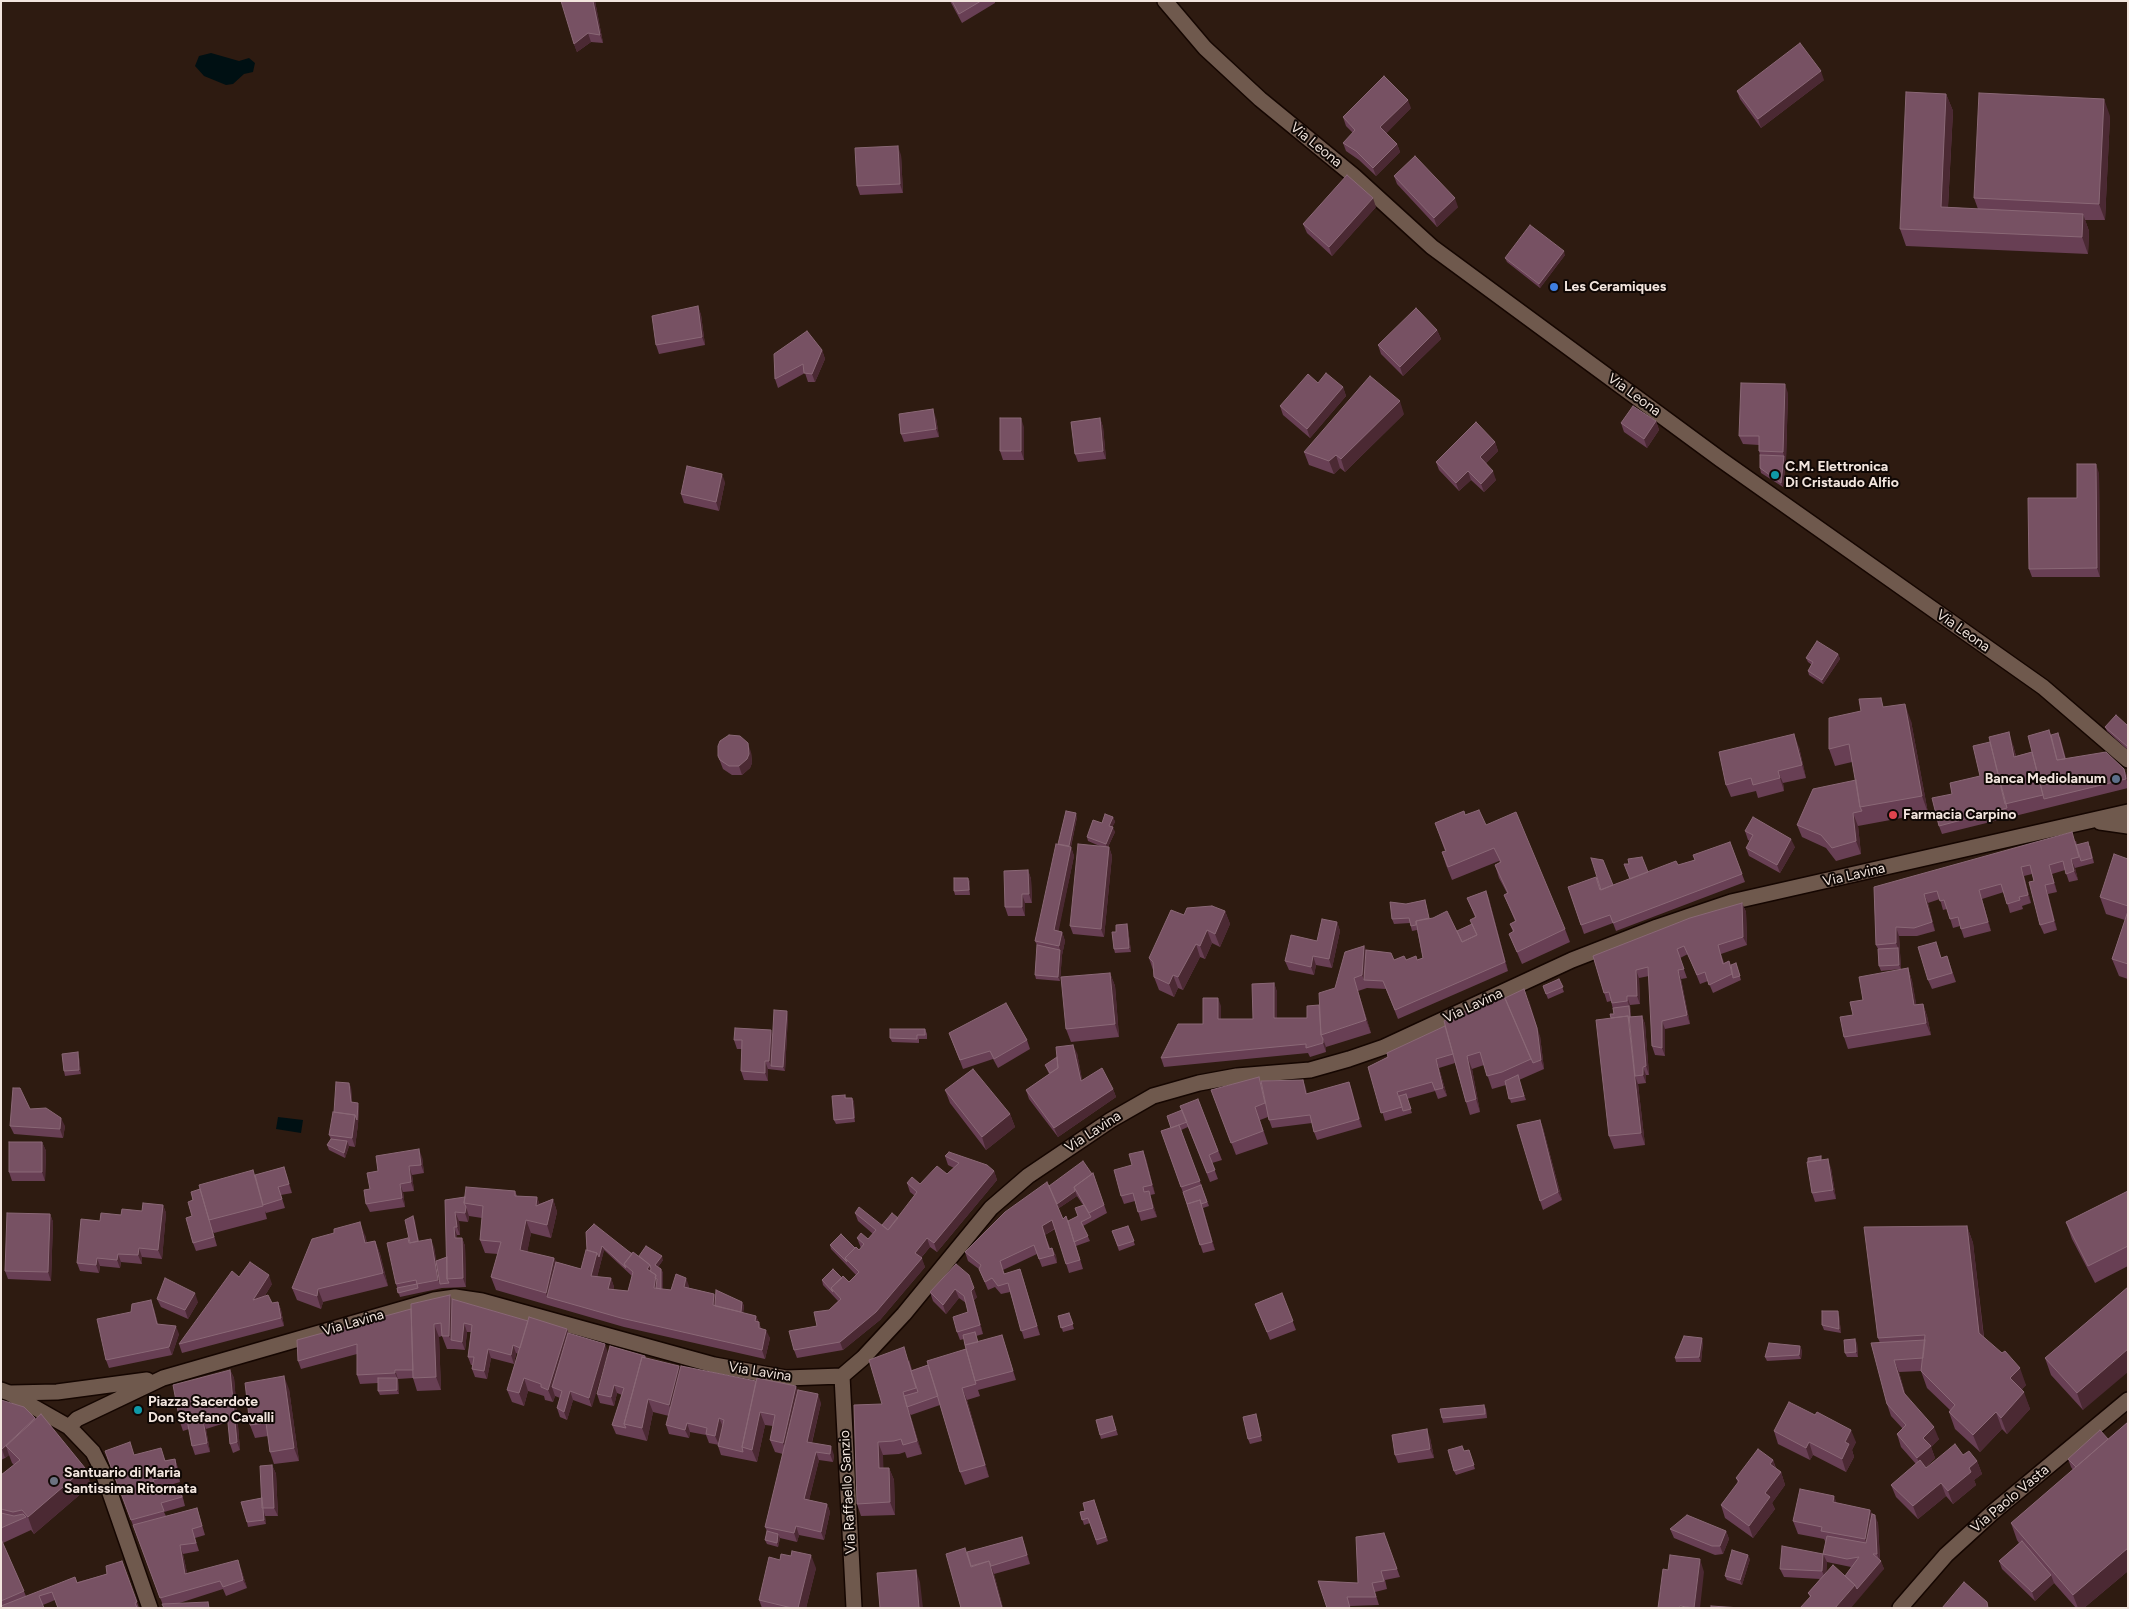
<!DOCTYPE html>
<html>
<head>
<meta charset="utf-8">
<style>
	body { margin:0 }
	#map { position:relative; width:2129px; height:1609px; overflow:hidden; background:#2e1b11; font-family:Figtree,sans-serif }
	canvas { display:block }
	.frame { position:absolute; inset:0; border:2px solid #f2e5de; pointer-events:none }
</style>
</head>
<body>
<div id="map">
<canvas width="2129" height="1609"></canvas>
<div class="frame"></div>
</div>
<script>
const g = document.querySelector('canvas').getContext('2d');
g.lineJoin = 'round';
function fill(path, color) {
  g.fillStyle = color;
  g.fill(path, 'evenodd');
}
function toPath(rows) {
  const path = new Path2D();
  for (const r of rows) {
    path.moveTo(r[0], r[1]);
    for (let i = 2; i < r.length; i += 2) path.lineTo(r[i], r[i + 1]);
  }
  return path;
}
function stroke(path, color, width, dash) {
  g.strokeStyle = color;
  g.lineWidth = width;
  g.lineCap = dash ? 'butt' : 'round';
  g.setLineDash(dash || []);
  g.stroke(path);
}
function label(font, color, halo, rows, align = 'center') {
  g.font = font + ' Figtree,sans-serif';
  g.lineWidth = 4;
  g.setLineDash([]);
  g.textBaseline = 'middle';
  g.strokeStyle = halo;
  g.fillStyle = color;
  for (const [text, x, y, turn = 0] of rows) {
    g.save();
    g.translate(x, y);
    g.rotate((+turn || 0) * Math.PI / 180);
    g.textAlign = isNaN(turn) ? turn : align;
    if (halo) g.strokeText(text, 0, 0);
    g.fillText(text, 0, 0);
    g.restore();
  }
}
const water = toPath([
	[211,53,239,61,249,58,255,63,253,72,244,74,233,84,226,85,204,76,195,66,199,56],
	[278,1117,303,1120,301,1133,276,1129]
]);
const minor = toPath([
	[1165,1,1205,48,1260,99,1354,176,1432,247,1720,459,2043,687,2128,760],
	[2100,822,2128,826],
	[842,1376,854,1608],
	[1,1390,9,1393,69,1427,93,1452,102,1470,150,1608],
	[11,1393,57,1392,147,1380],
	[69,1427,77,1419,163,1378,434,1300,455,1297,482,1301,714,1365,786,1378,842,1376,863,1358,904,1314,991,1208,1028,1176,1111,1120,1153,1096,1199,1083,1237,1076,1310,1070,1349,1059,1384,1047,1572,960,1657,927,1731,902,2128,812],
	[1900,1608,1946,1555,1992,1513,2128,1400]
]);
const wall = toPath([
	[595,1,603,43,591,42,577,52,574,44],
	[950,1,995,1,995,3,962,23],
	[1824,80,1761,128,1740,99,1737,91],
	[1946,94,1953,111,1948,207,1978,209,1974,198,2110,116,2105,220,2085,220,2089,231,2088,254,1906,246,1900,229],
	[1411,108,1386,133,1397,144,1400,152,1376,176,1359,160,1346,151,1343,143,1353,133,1346,126,1343,117],
	[901,155,903,193,860,195,857,186],
	[1394,176,1458,207,1437,227,1397,184],
	[1376,207,1332,256,1307,233,1303,224],
	[1565,255,1540,288,1507,262,1505,258],
	[698,306,701,315,705,345,659,354,656,345],
	[1437,330,1441,339,1403,376,1381,354,1378,345],
	[822,350,825,359,815,382,808,382,805,373,778,388,775,379],
	[1318,383,1343,387,1346,396,1310,438,1283,415,1280,406],
	[1788,393,1786,460,1783,487,1761,473,1760,468,1760,455,1759,451,1759,445,1743,444,1739,436],
	[1404,414,1345,472,1340,468,1334,474,1309,465,1304,452],
	[936,418,939,437,904,442,901,434],
	[1100,418,1103,427,1106,459,1078,462,1075,454],
	[1656,421,1659,430,1647,448,1624,432,1621,423],
	[1024,427,1024,460,1003,460,1000,451],
	[1495,442,1498,451,1486,463,1496,480,1484,492,1471,480,1459,491,1439,470,1436,462],
	[2099,473,2100,577,2032,577,2029,569,2077,498],
	[725,482,719,511,684,503,681,494],
	[1838,654,1840,659,1823,684,1809,675,1808,671,1812,665,1808,662,1806,658],
	[1884,707,1911,721,1928,813,1858,826,1861,854,1836,861,1826,848,1802,837,1797,825,1856,780,1852,762,1835,766,1829,749],
	[2128,726,2128,750,2107,731,2105,727],
	[2049,730,2051,735,2060,737,2066,759,2124,769,2128,779,2128,788,1942,834,1939,826,1980,776,2013,745,2016,756,2032,752],
	[1799,747,1806,778,1783,783,1784,791,1758,798,1756,791,1731,797,1726,785],
	[751,752,752,763,750,768,742,775,732,775,723,769,718,756],
	[1465,815,1486,825,1565,929,1570,942,1522,964,1509,934,1513,932,1510,924,1515,921,1504,895,1507,893,1499,878,1495,865,1500,862,1499,861,1452,880,1446,865,1442,852,1445,851,1435,823],
	[1077,817,1071,847,1074,856,1058,931,1062,932,1065,941,1062,955,1060,981,1036,979,1035,975,1037,945,1035,941,1058,844],
	[1113,817,1115,822,1112,827,1115,832,1108,847,1109,847,1112,856,1104,937,1073,934,1070,926,1102,847,1088,841,1087,837,1102,823],
	[1745,831,1795,847,1780,873,1749,856,1746,848,1750,841,1748,840],
	[2076,841,2077,845,2090,846,2094,863,2075,868,2078,880,2069,882,2065,870,2052,874,2057,892,2048,894,2057,930,2044,934,2040,925,2034,881,2032,874,2024,876,2031,903,2022,906,2023,909,2010,913,2004,892,1982,899,1991,931,1964,938,1960,926,1953,928,1947,909,1943,910,1940,899,1928,903,1935,931,1917,936,1899,936,1901,969,1881,971,1879,966,1878,949,1876,945,1874,887],
	[1730,842,1745,882,1616,931,1613,923,1584,934,1568,887,1596,877,1613,885,1648,872,1678,865,1695,860],
	[2128,859,2128,979,2119,976,2112,959,2125,920,2106,914,2100,897],
	[1028,870,1031,879,1032,903,1025,903,1025,916,1008,916,1005,907],
	[968,878,970,882,970,895,955,895,954,891],
	[1486,891,1489,899,1508,971,1398,1019,1386,989,1367,988,1358,991,1371,1033,1326,1047,1326,1052,1310,1057,1308,1053,1164,1067,1161,1058,1203,1024,1221,1006,1221,1019,1253,1019,1274,983,1277,992,1277,1018,1307,1018,1335,988,1364,946,1366,950,1394,960,1418,960,1423,958,1417,930,1412,931,1410,923,1394,924,1392,919,1406,904,1425,900,1429,918,1457,931,1472,924,1475,917,1467,898],
	[1742,903,1746,912,1747,945,1721,954,1724,963,1729,961,1731,965,1736,963,1741,980,1713,993,1708,981,1700,984,1688,954,1680,958,1687,978,1681,979,1690,1024,1665,1029,1665,1056,1655,1055,1652,1046,1649,976,1639,978,1640,1004,1630,1005,1631,1017,1642,1016,1645,1024,1649,1075,1646,1075,1646,1083,1638,1084,1645,1145,1614,1149,1609,1136,1611,1018,1614,1014,1611,1001,1607,1002,1593,956],
	[1225,911,1230,924,1220,947,1212,943,1205,959,1200,957,1183,990,1178,988,1174,997,1159,990,1154,977,1153,970,1149,958,1184,915],
	[1337,922,1340,931,1332,968,1316,965,1314,975,1289,970,1285,961,1317,941],
	[1127,924,1128,928,1131,952,1115,953,1114,949,1116,932],
	[1947,956,1956,982,1932,989,1928,980,1941,958],
	[1908,968,1912,981,1916,1005,1923,1004,1927,1016,1931,1035,1848,1049,1844,1037,1853,1015,1863,1000],
	[1110,973,1115,986,1119,1037,1071,1042,1066,1029],
	[1559,979,1564,992,1548,999,1543,986],
	[1505,998,1540,1036,1544,1069,1519,1080,1526,1100,1511,1103,1506,1085,1492,1089,1484,1065,1472,1069,1480,1112,1470,1115,1466,1102,1455,1063,1439,1068,1447,1096,1438,1099,1435,1091,1407,1099,1412,1113,1385,1121,1368,1067],
	[788,1015,785,1071,768,1069,768,1081,744,1080,741,1071,742,1049,737,1049,734,1040,773,1034],
	[925,1029,927,1034,927,1039,919,1039,919,1043,892,1042,890,1038],
	[949,1033,1027,1040,1030,1049,998,1068,993,1059,963,1069],
	[1077,1053,1082,1080,1113,1089,1116,1097,1058,1137,1029,1099,1026,1090,1049,1074,1045,1065],
	[79,1057,81,1074,65,1076,64,1071],
	[1303,1080,1307,1094,1349,1082,1362,1127,1317,1140,1314,1132,1312,1123,1272,1128,1268,1117,1260,1120,1268,1144,1236,1155,1211,1090,1261,1081],
	[351,1087,352,1102,359,1107,358,1124,355,1147,349,1146,345,1158,329,1150,327,1145,331,1139,329,1135,334,1112],
	[945,1090,1010,1114,1015,1127,986,1150,950,1103],
	[845,1095,846,1098,852,1098,854,1102,855,1122,836,1124,834,1120],
	[1198,1099,1222,1160,1212,1163,1218,1179,1210,1182,1188,1127,1181,1130,1209,1206,1203,1208,1215,1250,1203,1253,1187,1204,1161,1131,1171,1128,1182,1110],
	[30,1109,65,1126,63,1138,14,1134,10,1126],
	[1540,1120,1543,1128,1562,1200,1543,1210,1540,1201],
	[42,1142,46,1151,45,1181,12,1181,9,1172],
	[1143,1151,1146,1159,1155,1194,1150,1195,1157,1217,1141,1221,1135,1201,1124,1204,1121,1196,1132,1165],
	[945,1156,994,1171,997,1180,937,1252,930,1247,921,1258,925,1267,880,1320,843,1350,797,1358,794,1350,817,1326,829,1310,838,1301,823,1285,822,1280,842,1278,849,1282,856,1275,831,1249,830,1245,855,1248,859,1250,861,1248,857,1238,868,1239,873,1234,858,1221,855,1213,882,1225,898,1218,915,1196,910,1192,907,1183,920,1184,947,1174,954,1168,948,1165],
	[422,1157,424,1173,412,1175,414,1191,403,1192,405,1207,370,1212,366,1204,378,1171],
	[1822,1160,1831,1168,1836,1199,1815,1202,1812,1193],
	[284,1167,292,1193,281,1195,285,1208,266,1213,265,1211,267,1219,214,1233,213,1232,217,1246,196,1251,193,1243,192,1216,193,1200,255,1175],
	[1093,1173,1107,1213,1083,1226,1090,1241,1076,1246,1083,1269,1069,1273,1055,1229,1045,1235,1050,1248,1052,1248,1056,1256,1057,1263,1042,1267,1037,1254,1003,1270,1005,1274,1023,1278,1040,1335,1024,1339,1010,1292,1001,1294,995,1287,988,1290,979,1269,968,1261,965,1252,1049,1186],
	[1077,1196,1083,1205,1078,1216,1068,1221,1063,1219,1053,1197,1059,1208],
	[515,1191,517,1196,537,1197,539,1204,553,1199,557,1212,551,1238,531,1233,527,1252,554,1258,556,1262,581,1269,587,1250,586,1232,639,1256,663,1260,658,1267,661,1269,663,1273,663,1289,671,1290,689,1286,689,1288,714,1294,716,1299,742,1302,744,1306,743,1313,756,1316,761,1328,770,1338,765,1359,624,1327,496,1290,491,1277,498,1254,485,1253,480,1240,482,1218,469,1216,468,1222,459,1221,460,1235,457,1235,457,1238,462,1238,465,1246,466,1287,442,1288,400,1297,396,1284,408,1238,410,1243,413,1216,419,1241,434,1247,436,1261,447,1257,445,1200],
	[604,1250,632,1276,628,1291,613,1290,614,1287,611,1278,597,1277],
	[2128,1191,2128,1266,2095,1283,2072,1239,2066,1222],
	[163,1205,166,1213,162,1259,142,1257,142,1264,121,1262,120,1268,100,1266,99,1273,80,1271,77,1263,100,1221,142,1211],
	[50,1214,53,1222,51,1281,8,1279,5,1271],
	[1128,1226,1135,1245,1119,1251,1112,1231],
	[1967,1226,1973,1243,1984,1337,2026,1385,2022,1389,2030,1409,2007,1434,2002,1429,1980,1452,1955,1429,1949,1412,1950,1410,1927,1388,1921,1371,1899,1372,1905,1394,1939,1439,1931,1447,1935,1458,1926,1467,1926,1468,1963,1455,1977,1461,1982,1474,1974,1480,1976,1485,1953,1504,1946,1496,1918,1519,1896,1497,1891,1485,1916,1464,1901,1447,1897,1434,1903,1429,1891,1416,1887,1404,1880,1343,1878,1338],
	[365,1235,367,1243,375,1241,380,1254,388,1286,323,1302,321,1309,297,1300,292,1288],
	[956,1264,977,1297,974,1300,983,1334,976,1336,978,1342,1002,1335,1016,1380,978,1390,980,1396,967,1400,989,1477,965,1485,960,1472,940,1405,911,1415,910,1414,922,1454,907,1458,905,1452,899,1454,883,1455,883,1468,889,1468,894,1480,895,1515,861,1516,857,1504,882,1404,909,1360,912,1370,928,1365,966,1349,964,1339,960,1340,957,1332,968,1312,966,1303,959,1298,946,1314,933,1301,930,1292],
	[239,1277,272,1284,264,1297,272,1303,278,1302,281,1310,284,1326,182,1353,179,1344],
	[2128,1287,2083,1410,2051,1375,2045,1358],
	[1282,1293,1296,1330,1270,1340,1255,1304],
	[157,1299,198,1302,188,1319,161,1307],
	[452,1299,528,1321,567,1329,592,1407,573,1400,567,1420,560,1417,557,1408,560,1398,555,1396,553,1402,545,1400,544,1396,528,1391,524,1406,512,1402,507,1390,518,1354,516,1353,514,1364,491,1358,487,1379,475,1377,472,1369,473,1365,471,1365,468,1357,471,1332,467,1332,465,1350,454,1349,447,1349,442,1336,439,1337,441,1390,417,1391,413,1378,398,1379,399,1394,380,1395,378,1391,378,1383,360,1384,357,1375,357,1354,301,1369,298,1361],
	[154,1309,158,1324,179,1334,172,1355,109,1368,106,1360],
	[1069,1313,1074,1329,1063,1332,1058,1316],
	[1839,1315,1841,1333,1824,1330,1822,1325],
	[1703,1342,1701,1362,1676,1362,1675,1358],
	[1857,1343,1858,1357,1847,1357,1845,1353],
	[1802,1350,1801,1359,1767,1361,1765,1357],
	[646,1358,680,1370,798,1390,821,1403,812,1443,834,1455,833,1462,819,1460,809,1500,827,1504,830,1512,824,1540,799,1535,797,1542,780,1538,778,1547,767,1544,765,1540,767,1531,765,1527,783,1454,775,1452,770,1440,773,1426,765,1425,757,1462,721,1455,718,1446,719,1445,709,1443,706,1435,690,1432,689,1438,669,1434,666,1425,669,1416,653,1412,647,1441,616,1434,612,1425,622,1395,617,1393,614,1406,600,1403,597,1394],
	[230,1370,234,1378,240,1450,233,1453,230,1444,228,1422,206,1429,210,1452,195,1455,192,1446,189,1429,183,1431,180,1422],
	[289,1389,299,1461,274,1464,270,1452,268,1436,255,1438,250,1425],
	[1,1400,35,1418,91,1485,34,1534,31,1530,3,1543,26,1596,107,1574,122,1561,139,1608,58,1608,55,1600,43,1605,1,1608,1,1475,14,1465,12,1463,9,1455,5,1458,1,1460],
	[1484,1405,1486,1409,1487,1418,1443,1423,1442,1418],
	[1256,1414,1262,1441,1250,1444,1248,1439],
	[1112,1416,1118,1435,1101,1439,1100,1435],
	[2128,1422,2128,1571,2084,1608,2076,1608,2054,1583,2035,1601,2002,1569,1999,1561,2019,1543,2017,1540,2011,1523,2073,1470,2071,1467,2068,1459,2108,1439],
	[1774,1431,1856,1442,1852,1450,1854,1457,1846,1472,1813,1455,1810,1460,1778,1444],
	[1430,1438,1434,1458,1398,1463,1395,1455],
	[1469,1450,1475,1469,1456,1475,1454,1471,1464,1451],
	[105,1451,166,1460,175,1459,178,1468,180,1482,157,1489,182,1494,185,1506,164,1512,166,1516,197,1508,205,1535,195,1538,199,1551,183,1554,187,1573,241,1569,247,1588,226,1596,223,1589,164,1608],
	[1773,1460,1776,1468,1781,1472,1785,1485,1772,1503,1775,1509,1753,1538,1725,1518,1721,1505,1738,1483,1736,1478],
	[272,1465,276,1474,278,1516,265,1516,266,1524,248,1527,247,1522,262,1498],
	[1094,1500,1108,1541,1097,1545,1090,1523,1084,1525,1080,1512,1085,1511],
	[1837,1503,1870,1510,1872,1514,1878,1523,1880,1560,1884,1569,1810,1597,1808,1593,1820,1579,1784,1577,1780,1569,1823,1554,1827,1562,1826,1573,1845,1576,1851,1567,1827,1562,1823,1554,1826,1543,1824,1539,1798,1534,1793,1521],
	[1670,1529,1726,1531,1729,1539,1723,1554,1715,1555,1674,1538],
	[1384,1533,1400,1577,1385,1580,1387,1589,1375,1592,1379,1605,1350,1606,1327,1608,1358,1583],
	[1022,1537,1030,1564,994,1574,1003,1608,961,1608,967,1552],
	[1750,1559,1742,1585,1727,1580,1725,1576],
	[816,1568,806,1608,762,1608,759,1600]
]);
const shadedWall = toPath([
	[593,1,595,1,603,43,600,35],
	[588,33,591,42,577,52,574,44],
	[1821,71,1824,80,1761,128,1758,119],
	[1946,94,1953,111,1947,224,1941,207],
	[2104,99,2110,116,2105,220,2099,204],
	[1408,100,1411,108,1384,136,1380,127],
	[1397,144,1400,152,1376,176,1373,168],
	[898,146,901,155,903,193,900,184],
	[1373,198,1376,207,1332,256,1329,247],
	[1455,198,1458,207,1437,227,1434,218],
	[2083,214,2089,231,2088,254,2082,237],
	[1564,251,1565,255,1540,288,1539,284],
	[698,306,701,315,705,345,702,337],
	[1437,330,1441,339,1403,376,1400,367],
	[822,350,825,359,815,382,812,374],
	[1785,384,1788,393,1786,460,1783,487,1781,483,1784,456,1783,452],
	[1343,387,1346,396,1310,438,1307,429],
	[1400,401,1404,414,1345,472,1341,459],
	[933,409,936,418,939,437,936,429],
	[1021,418,1024,427,1024,460,1021,451],
	[1100,418,1103,427,1106,459,1103,451],
	[1656,421,1659,430,1647,448,1644,439],
	[1495,442,1498,451,1483,466,1480,457],
	[1336,455,1340,468,1334,474,1329,461],
	[2096,464,2099,473,2100,577,2097,568],
	[1468,471,1471,480,1459,491,1456,483],
	[1493,471,1496,480,1484,492,1481,484],
	[722,474,725,482,719,511,716,502],
	[1838,654,1840,659,1823,684,1822,680],
	[1905,704,1911,721,1928,813,1922,796],
	[2009,732,2013,745,2019,769,2014,757],
	[1794,734,1799,747,1806,778,1802,765],
	[748,743,751,752,752,763,750,768,742,775,739,766],
	[2124,769,2128,778,2128,783,2126,779],
	[1778,771,1783,783,1784,791,1780,778],
	[1076,813,1077,817,1069,855,1068,850],
	[1853,813,1858,826,1861,854,1856,841],
	[1113,817,1115,822,1111,830,1109,826],
	[1113,827,1115,832,1107,849,1106,844],
	[1791,839,1795,847,1780,873,1777,865],
	[1071,847,1074,856,1057,939,1054,930],
	[1109,847,1112,856,1104,937,1101,929],
	[2071,859,2075,868,2078,880,2074,871],
	[2049,865,2052,874,2057,892,2054,883],
	[2021,867,2024,876,2031,903,2028,895],
	[1028,870,1031,879,1032,903,1029,894],
	[968,878,970,882,970,895,969,890],
	[2045,885,2048,894,2057,930,2054,921],
	[1979,890,1982,899,1991,931,1988,922],
	[1486,891,1489,899,1508,971,1505,962],
	[1022,894,1025,903,1025,916,1022,907],
	[1924,894,1928,903,1935,931,1932,922],
	[1742,903,1746,912,1747,945,1743,937],
	[1225,911,1230,924,1220,947,1215,934],
	[1337,922,1340,931,1332,968,1329,959],
	[1127,924,1128,928,1131,952,1129,948],
	[1896,927,1899,936,1901,969,1899,965,1898,948,1896,943],
	[1207,930,1212,943,1205,959,1200,946],
	[1062,932,1065,941,1062,955,1060,981,1058,977,1060,950,1059,946],
	[1196,944,1200,957,1183,990,1178,977],
	[1364,946,1369,959,1364,980,1362,975],
	[1313,956,1316,965,1314,975,1311,967],
	[1908,968,1912,981,1919,1018,1914,1005],
	[1636,970,1639,978,1640,1004,1637,996],
	[1678,970,1681,979,1690,1024,1687,1015],
	[1110,973,1115,986,1119,1037,1115,1024],
	[1173,975,1178,988,1174,997,1169,984],
	[1354,978,1358,991,1371,1033,1366,1020],
	[1274,983,1277,992,1277,1027,1274,1018],
	[1627,996,1630,1005,1632,1029,1631,1025,1629,1006],
	[1528,997,1540,1036,1544,1069,1541,1060],
	[1218,998,1221,1006,1221,1028,1218,1019],
	[1923,1004,1927,1016,1931,1035,1926,1023],
	[787,1011,788,1015,785,1071,783,1067],
	[1628,1016,1632,1029,1635,1076,1638,1084,1645,1145,1641,1133],
	[1642,1016,1645,1024,1649,1075,1646,1066],
	[1662,1021,1665,1029,1665,1056,1662,1048],
	[771,1030,774,1038,771,1066,769,1061],
	[1323,1039,1326,1047,1326,1052,1323,1043],
	[1073,1045,1077,1053,1084,1089,1081,1081],
	[78,1052,79,1057,81,1074,79,1070],
	[1467,1056,1472,1069,1480,1112,1476,1099],
	[1436,1059,1439,1068,1447,1096,1443,1088],
	[765,1061,768,1069,768,1081,765,1073],
	[1643,1067,1646,1075,1646,1083,1643,1075],
	[1303,1080,1306,1088,1309,1103,1306,1094],
	[1349,1082,1352,1090,1362,1127,1359,1119],
	[349,1083,351,1087,352,1106,351,1102],
	[1113,1089,1116,1097,1058,1137,1054,1128],
	[852,1098,854,1102,855,1122,854,1118],
	[358,1103,359,1107,358,1124,355,1147,352,1138],
	[1010,1114,1015,1127,986,1150,982,1137],
	[61,1118,65,1126,63,1138,60,1129],
	[1540,1120,1543,1128,1562,1200,1558,1192],
	[347,1141,349,1146,345,1158,344,1153],
	[42,1142,46,1151,45,1181,42,1172],
	[419,1149,422,1157,424,1173,421,1165],
	[1143,1151,1146,1159,1155,1194,1152,1185],
	[1828,1159,1831,1168,1836,1199,1833,1190],
	[409,1166,412,1175,414,1191,411,1182],
	[284,1167,287,1175,292,1193,289,1184],
	[994,1171,997,1180,937,1252,934,1243],
	[400,1184,403,1192,405,1207,402,1198],
	[1075,1191,1077,1196,1059,1208,1057,1204],
	[1149,1191,1152,1200,1157,1217,1153,1208],
	[537,1197,542,1210,536,1206],
	[553,1199,557,1212,551,1238,547,1225],
	[1200,1200,1203,1208,1215,1250,1212,1242],
	[163,1205,166,1213,162,1259,158,1250],
	[466,1207,469,1216,468,1222,465,1213],
	[455,1212,459,1221,460,1235,457,1227],
	[50,1214,53,1222,51,1281,48,1272],
	[413,1216,415,1220,420,1250,419,1246],
	[526,1220,531,1233,525,1263,520,1250],
	[1052,1220,1055,1228,1045,1235,1052,1257,1042,1226],
	[360,1222,365,1235,370,1256,365,1243],
	[1967,1226,1973,1243,1985,1350,1979,1333],
	[454,1227,457,1235,458,1247,455,1238],
	[462,1238,465,1246,466,1287,463,1278],
	[927,1238,930,1247,918,1261,915,1253],
	[431,1239,434,1247,441,1284,440,1284,442,1288,438,1280],
	[375,1241,380,1254,388,1286,383,1273],
	[602,1246,604,1250,595,1285,591,1276,597,1253],
	[139,1248,142,1257,142,1264,138,1255],
	[1052,1248,1056,1256,1057,1263,1054,1255],
	[118,1254,121,1262,120,1268,117,1260],
	[662,1256,663,1260,656,1270,655,1265],
	[97,1258,100,1266,99,1273,96,1265],
	[554,1258,559,1271,547,1297,546,1293],
	[922,1258,925,1267,880,1320,843,1350,840,1342],
	[650,1265,653,1273,647,1269],
	[661,1269,663,1273,663,1297,661,1293],
	[1020,1269,1023,1278,1040,1335,1037,1326],
	[269,1275,272,1284,257,1308,253,1300],
	[656,1275,659,1283,658,1293,654,1288],
	[611,1278,614,1287,611,1298,608,1289],
	[686,1278,689,1286,687,1295,684,1287],
	[974,1288,977,1297,974,1300,983,1334,980,1325,971,1291],
	[318,1289,323,1302,321,1309,317,1296],
	[955,1289,959,1298,946,1314,943,1305],
	[195,1293,198,1302,188,1319,185,1310],
	[714,1294,717,1303,716,1310,713,1305],
	[450,1295,455,1308,451,1340,449,1336],
	[151,1300,154,1309,160,1333,157,1324],
	[278,1302,281,1310,284,1326,281,1318],
	[742,1302,744,1306,742,1319,740,1315],
	[1838,1311,1839,1315,1841,1333,1839,1329],
	[756,1316,762,1331,762,1336,755,1321],
	[464,1323,467,1332,465,1350,462,1342],
	[434,1324,439,1337,441,1390,436,1377],
	[176,1326,179,1334,172,1355,169,1347],
	[567,1329,572,1342,552,1387,555,1396,553,1402,548,1390],
	[766,1330,770,1338,765,1359,762,1350],
	[1702,1338,1703,1342,1701,1362,1699,1357],
	[1855,1339,1857,1343,1858,1357,1856,1352],
	[605,1344,608,1353,592,1407,589,1398],
	[513,1345,516,1353,514,1364,511,1355],
	[1800,1346,1802,1350,1801,1359,1799,1355],
	[488,1349,491,1358,487,1379,484,1371],
	[2128,1349,2128,1372,2083,1410,2077,1393],
	[1894,1360,1899,1372,1909,1406,1904,1393],
	[679,1366,683,1379,674,1418,669,1405],
	[2020,1368,2026,1385,2016,1395,2010,1378],
	[230,1370,234,1378,240,1450,237,1442],
	[395,1370,398,1379,399,1394,397,1390,397,1378,395,1373],
	[284,1376,289,1389,299,1461,294,1448],
	[524,1378,528,1391,524,1406,519,1393],
	[614,1385,617,1393,614,1406,611,1397],
	[796,1386,801,1399,787,1456,783,1443],
	[962,1388,967,1400,989,1477,985,1465],
	[570,1391,573,1400,567,1420,564,1412],
	[2024,1392,2030,1409,2007,1434,2001,1418],
	[818,1394,821,1403,810,1450,807,1442],
	[648,1399,653,1412,647,1441,642,1428],
	[907,1407,910,1414,922,1454,917,1441],
	[760,1412,765,1425,757,1462,752,1450],
	[1996,1412,2002,1429,1980,1452,1973,1435],
	[719,1418,723,1427,719,1445,715,1436],
	[203,1420,206,1429,210,1452,207,1443],
	[687,1423,690,1432,689,1438,685,1430],
	[1934,1427,1939,1439,1931,1447,1935,1458,1922,1470,1917,1458,1923,1438],
	[1427,1429,1430,1438,1434,1458,1430,1449],
	[1851,1430,1856,1442,1852,1450,1854,1457,1846,1472,1842,1459,1845,1442],
	[878,1442,883,1455,884,1481,879,1468],
	[1809,1442,1813,1455,1810,1460,1806,1448],
	[6,1446,9,1455,5,1458,2,1449],
	[831,1446,834,1455,833,1462,830,1454],
	[816,1452,819,1460,807,1508,804,1499],
	[175,1459,178,1468,180,1482,177,1473],
	[1773,1460,1777,1473,1770,1464],
	[1977,1461,1982,1474,1974,1480,1976,1485,1953,1504,1948,1491,1969,1468],
	[272,1465,276,1474,278,1516,274,1508],
	[85,1468,91,1485,34,1534,28,1517],
	[889,1468,894,1480,895,1515,890,1502],
	[1781,1472,1785,1485,1772,1503,1775,1509,1753,1538,1749,1526,1765,1493],
	[1941,1483,1946,1496,1918,1519,1913,1506],
	[1834,1496,1839,1509,1833,1502],
	[827,1504,830,1512,824,1540,821,1532],
	[1870,1510,1875,1523,1869,1552,1865,1539],
	[264,1512,265,1516,266,1524,264,1520],
	[1875,1515,1878,1523,1880,1562,1881,1561,1884,1569,1851,1608,1835,1608,1855,1585,1880,1562,1877,1554],
	[796,1526,799,1535,797,1542,794,1533],
	[1726,1531,1729,1539,1723,1554,1720,1546],
	[778,1534,780,1538,778,1547,777,1543],
	[1022,1537,1025,1545,1030,1564,1027,1555],
	[180,1545,183,1554,189,1582,185,1574],
	[2128,1548,2128,1571,2084,1608,2078,1608,2073,1595],
	[1823,1554,1827,1562,1826,1580,1822,1571],
	[811,1555,816,1568,806,1608,798,1608],
	[1748,1555,1750,1559,1742,1585,1740,1580],
	[1700,1559,1704,1572,1700,1608,1694,1608],
	[238,1560,241,1569,247,1588,243,1580],
	[989,1561,994,1574,1003,1608,1002,1608],
	[916,1570,920,1582,923,1608,919,1608],
	[2051,1575,2054,1583,2035,1601,2032,1592]
]);
const building = toPath([
	[561,1,593,1,600,35,588,33,574,44,561,1],
	[952,1,981,1,959,14,952,1],
	[1800,43,1821,71,1758,119,1737,91,1800,43],
	[1384,76,1408,100,1380,127,1397,144,1373,168,1356,151,1343,143,1355,130,1343,117,1384,76],
	[1906,92,1946,94,1941,207,2083,214,2082,237,1900,229,1906,92],
	[1979,93,2104,99,2099,204,1974,198,1979,93],
	[898,146,900,184,857,186,855,148,898,146],
	[1415,156,1455,198,1434,218,1394,176,1415,156],
	[1347,175,1373,198,1329,247,1303,224,1347,175],
	[1530,225,1564,251,1539,284,1505,258,1530,225],
	[698,306,702,337,656,345,652,316,698,306],
	[1416,308,1437,330,1400,367,1378,345,1416,308],
	[807,331,822,350,812,374,804,373,803,364,775,379,774,354,807,331],
	[1326,373,1343,387,1307,429,1280,406,1308,374,1318,383,1326,373],
	[1370,376,1400,401,1341,459,1336,455,1329,461,1304,452,1370,376],
	[1741,383,1785,384,1783,452,1759,451,1759,436,1739,436,1741,383],
	[1633,406,1656,421,1644,439,1621,423,1633,406],
	[933,409,936,429,901,434,899,414,933,409],
	[1000,418,1021,418,1021,451,1000,451,1000,418],
	[1100,418,1103,451,1075,454,1071,422,1100,418],
	[1476,422,1495,442,1480,457,1493,471,1481,484,1468,471,1456,483,1436,462,1476,422],
	[1760,455,1784,456,1781,483,1760,468,1760,455],
	[2077,464,2096,464,2097,568,2029,569,2028,498,2077,498,2077,464],
	[687,466,722,474,716,502,681,494,687,466],
	[1817,641,1838,654,1822,680,1808,671,1813,662,1806,658,1817,641],
	[1881,698,1883,707,1905,704,1922,796,1860,807,1849,744,1829,749,1829,718,1861,711,1859,699,1881,698],
	[2116,715,2128,726,2128,747,2105,727,2116,715],
	[2049,730,2057,760,2106,752,2124,769,2126,779,2044,799,2028,736,2049,730],
	[2009,732,2014,757,2032,752,2043,795,2005,804,1989,737,2009,732],
	[2058,733,2065,759,2057,760,2051,735,2058,733],
	[1794,734,1802,765,1778,771,1780,778,1753,785,1751,778,1726,785,1719,752,1794,734],
	[729,735,740,736,748,743,749,754,747,759,739,766,729,766,720,760,718,756,718,746,720,741,729,735],
	[1990,742,2007,808,1939,826,1932,798,1952,794,1950,783,1980,776,1973,746,1990,742],
	[1856,780,1860,807,1862,811,1853,813,1856,841,1832,848,1821,835,1797,825,1813,789,1856,780],
	[1479,810,1486,825,1516,812,1565,929,1517,952,1509,934,1514,931,1510,924,1516,921,1504,895,1508,893,1495,865,1501,862,1494,848,1448,867,1442,852,1446,851,1435,823,1464,811,1465,815,1479,810],
	[1066,811,1076,813,1069,846,1058,844,1066,811],
	[1105,814,1113,817,1109,826,1113,827,1106,844,1087,837,1093,820,1102,823,1105,814],
	[1753,817,1791,839,1777,865,1746,848,1753,835,1745,831,1753,817],
	[2072,832,2079,857,2071,859,2074,871,2066,874,2063,861,2049,865,2054,883,2045,885,2054,921,2040,925,2029,882,2034,881,2030,865,2021,867,2028,895,2019,897,2020,900,2007,904,2001,884,1979,890,1988,922,1961,929,1958,917,1950,919,1944,900,1940,901,1937,891,1924,894,1932,922,1914,928,1896,927,1896,943,1876,945,1874,887,2072,832],
	[1730,842,1742,874,1613,923,1610,915,1581,925,1568,887,1596,877,1600,890,1676,861,1678,865,1695,860,1693,855,1730,842],
	[2088,842,2092,858,2081,861,2076,845,2088,842],
	[1056,844,1071,847,1054,930,1062,932,1059,946,1035,941,1056,844],
	[1078,844,1109,847,1101,929,1070,926,1078,844],
	[2114,854,2128,859,2128,906,2100,897,2114,854],
	[1642,857,1648,872,1630,879,1624,864,1629,864,1628,859,1642,857],
	[1591,858,1603,860,1613,885,1601,890,1591,858],
	[1028,870,1029,894,1022,894,1022,907,1005,907,1004,871,1028,870],
	[954,878,968,878,969,890,954,891,954,878],
	[1486,891,1505,962,1395,1010,1383,981,1364,980,1366,950,1391,953,1394,960,1404,956,1406,960,1416,956,1417,960,1423,958,1416,921,1433,918,1447,911,1462,942,1477,935,1470,920,1476,917,1467,898,1486,891],
	[1425,900,1429,918,1416,921,1416,925,1411,926,1409,918,1392,919,1390,902,1406,904,1425,900],
	[1742,903,1743,937,1718,945,1723,964,1729,961,1732,974,1709,985,1705,972,1697,975,1684,946,1677,949,1684,969,1678,970,1687,1015,1662,1021,1662,1048,1652,1046,1648,967,1636,970,1637,996,1627,996,1627,1001,1612,1003,1609,992,1604,993,1593,956,1690,918,1742,903],
	[1212,906,1225,911,1215,934,1207,930,1200,946,1196,944,1178,977,1173,975,1169,984,1154,977,1153,962,1149,958,1171,910,1184,915,1187,908,1212,906],
	[2128,911,2128,964,2112,959,2128,911],
	[1322,919,1337,922,1329,959,1313,956,1311,967,1285,961,1291,935,1317,941,1322,919],
	[1127,924,1129,948,1114,949,1112,932,1116,932,1116,925,1127,924],
	[1472,924,1477,935,1462,942,1457,931,1472,924],
	[1936,942,1941,958,1947,956,1952,973,1928,980,1918,947,1936,942],
	[1037,945,1060,950,1058,977,1035,975,1037,945],
	[1364,946,1362,975,1354,978,1366,1020,1321,1035,1319,993,1335,988,1345,952,1364,946],
	[1898,948,1899,965,1879,966,1878,949,1898,948],
	[1736,963,1740,976,1733,978,1731,965,1736,963],
	[1908,968,1914,1005,1923,1004,1926,1023,1844,1037,1840,1017,1853,1015,1850,1002,1863,1000,1859,977,1908,968],
	[1110,973,1115,1024,1066,1029,1061,977,1110,973],
	[1559,979,1563,987,1546,994,1543,986,1559,979],
	[1274,983,1274,1018,1307,1018,1307,1006,1319,1005,1321,1035,1323,1039,1323,1043,1306,1048,1306,1044,1161,1058,1178,1024,1203,1024,1203,998,1218,998,1218,1019,1253,1019,1252,984,1274,983],
	[1524,989,1537,1028,1541,1060,1533,1063,1505,998,1524,989],
	[1503,994,1531,1059,1502,1072,1487,1076,1480,1052,1467,1056,1476,1099,1466,1102,1444,1021,1503,994],
	[1006,1003,1027,1040,994,1059,990,1051,960,1060,949,1033,1006,1003],
	[1629,1006,1630,1017,1629,1017,1629,1021,1628,1016,1611,1018,1610,1014,1614,1014,1613,1008,1629,1006],
	[774,1010,787,1011,783,1067,771,1066,774,1010],
	[1628,1016,1641,1133,1609,1136,1596,1020,1628,1016],
	[1642,1016,1646,1066,1643,1067,1643,1075,1635,1076,1629,1017,1642,1016],
	[1445,1026,1453,1054,1436,1059,1443,1088,1435,1090,1432,1082,1397,1092,1402,1107,1381,1113,1368,1067,1388,1057,1387,1053,1445,1026],
	[735,1028,771,1030,769,1061,765,1061,765,1073,741,1071,742,1040,734,1040,735,1028],
	[890,1029,925,1029,925,1035,917,1035,917,1039,890,1038,890,1029],
	[1073,1045,1081,1081,1102,1068,1113,1089,1054,1128,1026,1090,1058,1068,1056,1047,1073,1045],
	[78,1052,79,1070,64,1071,62,1054,78,1052],
	[1057,1057,1058,1068,1050,1073,1045,1065,1057,1057],
	[973,1069,1010,1114,982,1137,945,1090,973,1069],
	[1518,1075,1524,1096,1509,1099,1505,1081,1518,1075],
	[1259,1077,1265,1103,1255,1107,1263,1131,1231,1143,1211,1090,1259,1077],
	[1303,1080,1306,1094,1349,1082,1359,1119,1314,1132,1310,1115,1269,1120,1261,1081,1303,1080],
	[336,1082,349,1083,351,1102,358,1103,357,1120,355,1115,334,1112,336,1082],
	[13,1088,20,1088,30,1109,46,1108,61,1118,60,1129,10,1126,13,1088],
	[1406,1094,1411,1109,1403,1111,1399,1096,1406,1094],
	[845,1095,845,1098,852,1098,854,1118,834,1120,832,1096,845,1095],
	[1198,1099,1218,1151,1209,1155,1215,1170,1207,1173,1180,1106,1198,1099],
	[1182,1110,1187,1122,1171,1128,1167,1116,1182,1110],
	[333,1112,355,1115,352,1138,329,1135,333,1112],
	[1540,1120,1558,1192,1540,1201,1517,1125,1540,1120],
	[1179,1125,1200,1181,1181,1187,1161,1131,1179,1125],
	[331,1139,347,1141,344,1153,327,1145,331,1139],
	[9,1142,42,1142,42,1172,9,1172,9,1142],
	[419,1149,421,1165,409,1166,411,1182,400,1184,402,1198,366,1204,364,1190,370,1189,367,1173,378,1171,376,1156,419,1149],
	[1143,1151,1152,1185,1143,1187,1144,1192,1149,1191,1153,1208,1138,1212,1133,1193,1121,1196,1114,1170,1132,1165,1129,1154,1143,1151],
	[949,1152,987,1165,994,1171,934,1243,927,1238,915,1253,922,1258,876,1312,840,1342,794,1350,789,1331,817,1326,814,1312,829,1310,841,1299,831,1288,843,1276,849,1282,859,1272,845,1258,856,1247,859,1250,864,1244,857,1238,861,1233,868,1239,876,1230,855,1213,859,1207,888,1230,917,1192,907,1183,912,1177,920,1184,937,1166,947,1174,959,1163,945,1156,949,1152],
	[1821,1156,1821,1160,1808,1162,1808,1158,1821,1156],
	[1828,1159,1833,1190,1812,1193,1807,1162,1828,1159],
	[1083,1161,1092,1174,1074,1187,1075,1191,1057,1204,1049,1186,1083,1161],
	[284,1167,289,1184,278,1187,282,1199,263,1205,255,1175,284,1167],
	[253,1170,263,1206,209,1220,199,1185,253,1170],
	[1093,1173,1104,1205,1089,1213,1074,1187,1093,1173],
	[1047,1182,1063,1219,1066,1216,1080,1260,1066,1264,1052,1220,1042,1226,1049,1249,1052,1248,1054,1255,1039,1259,1034,1245,1000,1261,1004,1274,1020,1269,1037,1326,1021,1331,1008,1283,998,1286,992,1278,985,1282,979,1269,981,1265,965,1252,1005,1212,1047,1182],
	[1201,1185,1207,1202,1201,1204,1200,1200,1187,1204,1183,1192,1201,1185],
	[466,1187,515,1191,515,1196,537,1197,536,1206,553,1199,547,1225,526,1220,520,1250,554,1258,546,1293,491,1277,501,1242,480,1240,483,1206,464,1203,466,1187],
	[200,1189,214,1237,193,1243,186,1218,192,1216,188,1202,193,1200,191,1192,200,1189],
	[2128,1191,2128,1246,2088,1266,2066,1222,2128,1191],
	[465,1197,464,1203,466,1207,465,1213,455,1212,457,1227,454,1227,455,1238,462,1238,463,1278,447,1279,445,1200,465,1197],
	[1200,1200,1212,1242,1200,1245,1187,1204,1200,1200],
	[143,1203,163,1205,158,1250,139,1248,138,1255,118,1254,117,1260,97,1258,96,1265,77,1263,81,1219,100,1221,101,1213,121,1215,122,1209,142,1211,143,1203],
	[1084,1205,1091,1217,1081,1222,1088,1236,1074,1242,1068,1221,1078,1216,1075,1208,1084,1205],
	[7,1213,50,1214,48,1272,5,1271,7,1213],
	[892,1213,898,1218,888,1230,882,1225,892,1213],
	[413,1216,418,1241,410,1243,405,1220,413,1216],
	[360,1222,365,1243,375,1241,383,1273,318,1289,317,1296,292,1288,312,1239,334,1233,334,1229,360,1222],
	[594,1224,632,1254,624,1264,626,1268,602,1246,599,1257,597,1253,587,1250,586,1232,594,1224],
	[1128,1226,1134,1241,1118,1246,1112,1231,1128,1226],
	[1967,1226,1979,1333,2002,1353,2005,1351,2020,1368,2010,1378,2024,1392,2001,1418,1996,1412,1973,1435,1949,1412,1955,1405,1921,1371,1925,1335,1878,1338,1864,1227,1967,1226],
	[841,1234,855,1248,845,1258,847,1262,830,1245,841,1234],
	[408,1238,409,1243,431,1239,438,1280,417,1284,416,1280,396,1284,387,1243,408,1238],
	[646,1246,662,1256,655,1265,661,1269,661,1289,656,1288,657,1279,655,1278,656,1275,650,1271,651,1269,650,1265,639,1256,646,1246],
	[586,1250,597,1253,591,1276,611,1278,608,1289,628,1291,633,1272,624,1264,633,1252,650,1265,647,1269,656,1275,654,1288,671,1290,676,1274,686,1278,684,1287,714,1294,713,1305,756,1316,755,1321,759,1322,759,1328,766,1330,762,1350,621,1318,547,1297,556,1262,581,1269,586,1250],
	[447,1257,447,1279,449,1283,440,1284,436,1261,447,1257],
	[250,1262,269,1275,253,1300,268,1295,272,1303,278,1302,281,1318,179,1344,232,1271,239,1277,250,1262],
	[956,1264,969,1275,974,1288,971,1291,980,1325,957,1332,953,1317,968,1312,964,1296,955,1289,943,1305,930,1292,956,1264],
	[833,1269,842,1278,831,1288,833,1292,822,1280,833,1269],
	[165,1278,195,1293,185,1310,157,1299,165,1278],
	[417,1284,418,1288,398,1293,397,1288,417,1284],
	[2128,1287,2128,1349,2077,1393,2045,1358,2128,1287],
	[716,1290,742,1302,741,1312,715,1306,716,1290],
	[1282,1293,1293,1321,1267,1332,1255,1304,1282,1293],
	[450,1295,449,1336,442,1336,441,1323,434,1324,436,1377,413,1378,411,1304,450,1295],
	[452,1299,528,1321,520,1348,513,1345,511,1355,488,1349,484,1371,472,1369,474,1357,468,1357,472,1325,464,1323,462,1342,451,1340,452,1299],
	[151,1300,157,1324,176,1326,169,1347,106,1360,97,1319,131,1312,132,1304,151,1300],
	[411,1309,413,1370,395,1370,395,1373,357,1375,357,1344,298,1361,297,1340,411,1309],
	[1822,1311,1838,1311,1839,1329,1822,1325,1822,1311],
	[1069,1313,1073,1324,1061,1328,1058,1316,1069,1313],
	[529,1317,567,1329,548,1390,541,1387,541,1384,524,1378,519,1393,507,1390,529,1317],
	[975,1332,978,1342,965,1345,963,1335,975,1332],
	[568,1333,605,1344,589,1398,570,1391,564,1412,557,1408,562,1391,552,1387,568,1333],
	[1002,1335,1013,1371,975,1381,965,1345,1002,1335],
	[1684,1336,1702,1338,1699,1357,1675,1358,1684,1336],
	[1855,1339,1856,1352,1845,1353,1844,1340,1855,1339],
	[1925,1340,1923,1358,1894,1360,1904,1393,1934,1427,1923,1438,1931,1446,1917,1458,1897,1434,1906,1425,1887,1404,1871,1343,1925,1340],
	[1769,1343,1800,1346,1799,1355,1765,1357,1769,1343],
	[610,1346,645,1356,645,1358,642,1357,624,1424,626,1428,612,1425,624,1388,614,1385,611,1397,597,1394,610,1346],
	[904,1347,916,1388,903,1392,917,1441,903,1445,901,1439,894,1441,878,1442,879,1468,889,1468,890,1502,857,1504,854,1405,882,1404,869,1360,904,1347],
	[966,1349,976,1384,962,1388,985,1465,960,1472,927,1361,966,1349],
	[642,1357,679,1366,669,1405,648,1399,642,1428,624,1424,642,1357],
	[928,1365,938,1396,907,1407,904,1396,918,1392,911,1371,928,1365],
	[681,1366,756,1381,742,1447,743,1452,718,1446,724,1420,719,1418,715,1436,706,1434,707,1428,687,1423,685,1430,666,1425,681,1366],
	[230,1370,237,1442,230,1444,227,1413,203,1420,207,1443,192,1446,187,1420,180,1422,173,1385,230,1370],
	[284,1376,294,1448,270,1452,266,1423,250,1425,245,1383,284,1376],
	[378,1378,397,1378,397,1390,378,1391,378,1378],
	[757,1378,796,1386,783,1443,770,1440,775,1415,760,1412,752,1450,742,1447,757,1378],
	[798,1390,818,1394,807,1442,831,1446,830,1454,816,1452,804,1499,827,1504,821,1532,796,1526,794,1533,765,1527,798,1390],
	[1,1400,24,1407,35,1418,1,1450,1,1400],
	[1789,1402,1815,1415,1817,1412,1851,1430,1845,1442,1849,1444,1842,1459,1809,1442,1806,1448,1774,1431,1789,1402],
	[1484,1405,1485,1414,1442,1418,1440,1409,1484,1405],
	[41,1414,85,1468,28,1517,22,1510,13,1512,1,1509,1,1475,20,1460,6,1446,41,1414],
	[1256,1414,1261,1436,1248,1439,1243,1417,1256,1414],
	[1112,1416,1116,1430,1100,1435,1096,1420,1112,1416],
	[2128,1422,2128,1548,2073,1595,2011,1523,2128,1422],
	[1427,1429,1430,1449,1395,1455,1392,1435,1427,1429],
	[2100,1430,2108,1439,2076,1467,2068,1459,2100,1430],
	[130,1442,134,1455,161,1448,165,1461,175,1459,177,1473,153,1480,157,1489,179,1485,182,1497,161,1503,164,1511,131,1520,105,1451,130,1442],
	[1955,1444,1963,1455,1969,1451,1977,1461,1969,1468,1971,1472,1948,1491,1941,1483,1913,1506,1891,1485,1920,1460,1926,1468,1955,1444],
	[1462,1446,1464,1451,1469,1450,1474,1465,1454,1471,1448,1450,1462,1446],
	[1758,1449,1773,1460,1770,1464,1781,1472,1765,1493,1770,1497,1749,1526,1721,1505,1739,1481,1736,1478,1758,1449],
	[272,1465,274,1508,262,1508,260,1466,272,1465],
	[1800,1489,1834,1496,1833,1502,1870,1510,1865,1539,1821,1531,1822,1527,1793,1521,1800,1489],
	[262,1498,264,1520,247,1522,241,1502,262,1498],
	[1094,1500,1106,1537,1096,1540,1088,1518,1082,1520,1080,1512,1085,1511,1083,1503,1094,1500],
	[197,1508,202,1526,192,1529,196,1543,180,1545,185,1574,238,1560,243,1580,223,1587,220,1581,160,1598,133,1525,197,1508],
	[1,1513,14,1516,23,1514,26,1517,1,1528,1,1513],
	[1872,1514,1875,1515,1877,1554,1873,1554,1881,1561,1857,1589,1855,1585,1845,1576,1859,1557,1847,1559,1823,1554,1827,1536,1866,1543,1872,1514],
	[1687,1515,1726,1531,1720,1546,1712,1546,1670,1529,1687,1515],
	[767,1531,778,1534,777,1543,765,1540,767,1531],
	[1384,1533,1397,1569,1381,1571,1384,1581,1372,1583,1376,1597,1347,1597,1350,1608,1327,1608,1318,1581,1358,1583,1356,1537,1384,1533],
	[1022,1537,1027,1555,991,1566,989,1561,971,1566,967,1552,1022,1537],
	[1,1539,24,1591,1,1601,1,1539],
	[2022,1541,2051,1575,2032,1592,1999,1561,2022,1541],
	[1782,1546,1823,1554,1822,1571,1780,1569,1782,1546],
	[965,1548,971,1567,989,1561,1002,1608,961,1608,946,1554,965,1548],
	[1732,1550,1748,1555,1740,1580,1725,1576,1732,1550],
	[792,1551,811,1555,798,1608,792,1608,759,1600,769,1557,780,1560,781,1554,791,1556,792,1551],
	[1670,1555,1700,1559,1694,1608,1680,1606,1679,1608,1658,1608,1663,1569,1668,1570,1670,1555],
	[122,1561,137,1602,135,1603,137,1608,58,1608,52,1592,39,1596,44,1608,1,1608,1,1606,75,1577,77,1583,107,1574,106,1566,122,1561],
	[1833,1565,1855,1585,1835,1608,1800,1608,1811,1596,1808,1593,1833,1565],
	[916,1570,919,1608,880,1608,877,1573,916,1570],
	[1964,1582,1987,1602,1988,1608,1942,1608,1964,1582],
	[208,1602,209,1608,164,1608,162,1604,208,1602],
	[1711,1606,1741,1608,1711,1608,1711,1606]
]);
const markers = [
	[1554,287,5,"#3f7fe0"],
	[1775,475,5,"#0f9aa8"],
	[2116,779,5,"#5c6f8a"],
	[1893,815,5,"#e0444e"],
	[138,1410,5,"#0f9aa8"],
	[54,1481,5,"#6b7280"]
];
const streetNames = [
	["Via Leona",1316,145,39],
	["Via Leona",1634,395,36],
	["Via Leona",1963,631,35],
	["Via Lavina",1854,875,-13],
	["Via Lavina",1473,1006,-25],
	["Via Lavina",1093,1132,-33],
	["Via Lavina",353,1323,-16],
	["Via Lavina",760,1372,9],
	["Via Raffaello Sanzio",848,1492,-93],
	["Via Paolo Vasta",2010,1499,-40]
];
const poiNames = [
	["Les Ceramiques",1564,287],
	["C.M. Elettronica",1785,467],
	["Di Cristaudo Alfio",1785,483],
	["Banca Mediolanum",2106,779,"right"],
	["Farmacia Carpino",1903,815],
	["Piazza Sacerdote",148,1402],
	["Don Stefano Cavalli",148,1418],
	["Santuario di Maria",64,1473],
	["Santissima Ritornata",64,1489]
];
fill(water, '#001013');
stroke(minor, '#150601', 18);
stroke(minor, '#6f594d', 15);
fill(wall, '#683f54');
fill(shadedWall, '#4b2933');
fill(building, '#775163');
stroke(building, '#8a6876', 1);
for (const [x, y, r, color] of markers) {
  const dot = new Path2D();
  dot.arc(x, y, r, 0, 2 * Math.PI);
  g.fillStyle = color;
  g.fill(dot);
  stroke(dot, '#100805', 2);
}
label('14px', '#f2e5de', '#100805', streetNames);
label('bold 14px', '#f2e5de', '#100805', poiNames, 'left');
</script>
</body>
</html>
